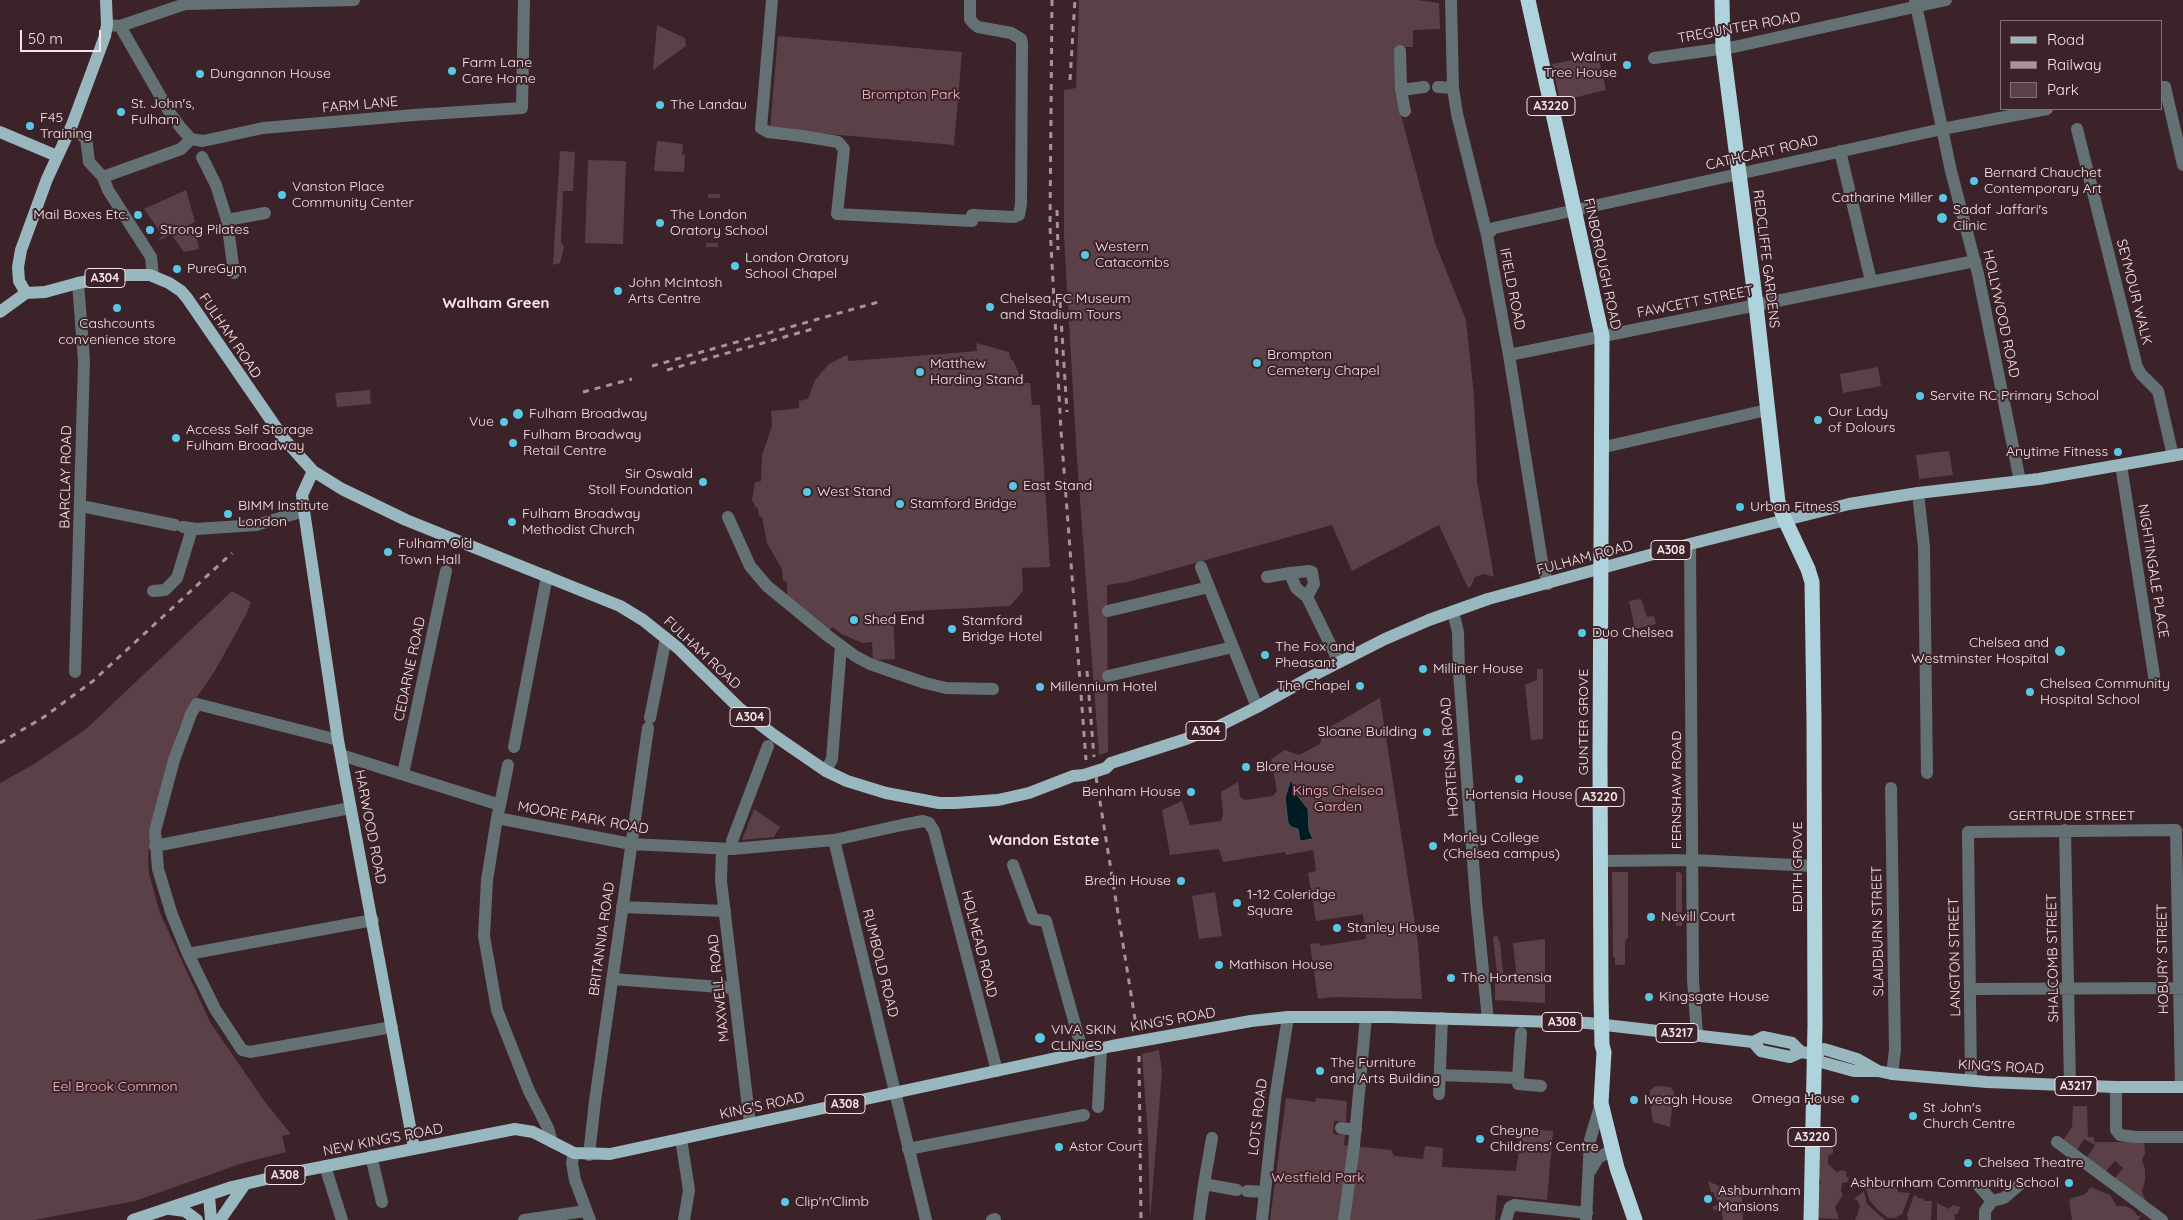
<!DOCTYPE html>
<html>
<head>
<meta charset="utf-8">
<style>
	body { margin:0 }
	#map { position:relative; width:2183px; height:1220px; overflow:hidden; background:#3c2229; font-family:Quicksand,sans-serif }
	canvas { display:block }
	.legend { position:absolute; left:2000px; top:20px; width:162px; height:90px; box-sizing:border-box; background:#3c2229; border:1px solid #867075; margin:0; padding:6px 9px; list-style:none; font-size:15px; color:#f6e4e8 }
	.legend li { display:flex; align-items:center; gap:10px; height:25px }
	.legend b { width:25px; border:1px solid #867075 }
	.scale { position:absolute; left:20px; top:30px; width:81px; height:22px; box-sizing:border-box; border:2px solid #f6e4e8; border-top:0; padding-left:6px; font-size:15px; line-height:18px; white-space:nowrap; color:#f6e4e8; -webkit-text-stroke:4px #3c2229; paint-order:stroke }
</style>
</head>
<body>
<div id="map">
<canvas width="2183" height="1220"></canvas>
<ul class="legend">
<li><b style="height:6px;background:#99b7bf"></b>Road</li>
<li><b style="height:6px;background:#a99399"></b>Railway</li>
<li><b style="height:14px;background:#5c4047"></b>Park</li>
</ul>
<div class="scale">50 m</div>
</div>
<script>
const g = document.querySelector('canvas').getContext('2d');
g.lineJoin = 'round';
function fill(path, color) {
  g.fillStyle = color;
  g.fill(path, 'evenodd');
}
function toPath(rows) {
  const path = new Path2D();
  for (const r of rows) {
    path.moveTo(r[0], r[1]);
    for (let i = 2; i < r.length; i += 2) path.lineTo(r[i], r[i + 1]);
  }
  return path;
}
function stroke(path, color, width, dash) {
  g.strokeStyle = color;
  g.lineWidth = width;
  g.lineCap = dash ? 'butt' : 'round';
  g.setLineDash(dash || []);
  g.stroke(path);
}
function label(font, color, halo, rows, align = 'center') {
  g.font = font + ' Quicksand,sans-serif';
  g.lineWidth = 4;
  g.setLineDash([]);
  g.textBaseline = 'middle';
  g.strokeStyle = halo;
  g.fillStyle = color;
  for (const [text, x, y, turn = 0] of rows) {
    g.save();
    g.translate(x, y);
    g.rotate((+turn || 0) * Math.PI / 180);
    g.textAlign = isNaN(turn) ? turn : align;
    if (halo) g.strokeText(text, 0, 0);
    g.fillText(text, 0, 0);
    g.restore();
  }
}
const green = toPath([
	[1079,0,1417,0,1439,3,1440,29,1413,30,1413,47,1395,47,1395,93,1435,243,1466,320,1474,395,1477,481,1494,577,1484,574,1475,577,1471,586,1468,588,1439,525,1352,571,1332,525,1127,582,1107,585,1108,752,1099,755,1077,460,1064,236,1064,90,1076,88],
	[657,25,685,38,686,46,653,70],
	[778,36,962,52,954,145,770,129],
	[1598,55,1606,90,1560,101,1552,64],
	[657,141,683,144,682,154,685,155,684,172,654,171],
	[560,151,575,152,573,191,563,191,561,242,564,247,560,263,553,265],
	[588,160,626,161,623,244,585,243],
	[186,190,195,222,190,224,192,231,195,230,199,249,184,252,171,234,156,242,163,236,144,209],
	[976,343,1009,352,1010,358,1014,362,1023,383,1030,383,1032,405,1040,405,1050,567,1022,568,1023,591,1010,606,893,612,895,659,873,660,872,642,863,643,841,634,833,627,828,631,787,595,787,582,783,581,782,569,767,543,762,517,759,516,758,508,756,508,752,500,755,482,761,481,762,455,772,426,771,411,799,408,799,401,808,399,815,380,829,364,847,355,849,361,955,353,977,351],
	[1878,367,1881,386,1843,393,1840,374],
	[370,390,371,404,337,407,335,393],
	[1949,451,1953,475,1919,479,1916,455],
	[232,591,251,602,246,615,213,674,185,714,178,730,151,829,148,858,149,874,160,913,210,1022,265,1102,291,1134,282,1136,286,1152,243,1163,135,1201,34,1220,0,1220,0,783,34,764,86,729],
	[1641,599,1647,617,1654,616,1656,624,1635,629,1629,601],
	[1537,669,1543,669,1543,739,1531,740,1525,685,1537,680],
	[1380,698,1418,943,1422,999,1333,997,1318,999,1310,944,1319,943,1320,946,1366,939,1363,914,1316,921,1308,873,1316,871,1313,850,1286,855,1285,852,1223,862,1219,849,1170,855,1162,810,1182,801,1190,825,1221,821,1223,815,1221,792,1238,782,1240,797,1245,800,1273,796,1277,791,1271,759,1285,750,1299,755,1320,744,1323,731],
	[754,809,780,827,774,837,742,840],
	[1612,872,1628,872,1628,938,1626,939,1625,944,1625,965,1615,965,1615,957,1613,957],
	[1676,872,1680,872,1682,875,1682,926,1676,926],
	[1215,892,1222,936,1199,939,1192,896],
	[1497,936,1500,943,1504,982,1517,980,1513,943,1545,939,1545,1003,1495,1000,1495,983,1498,982,1493,937],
	[1159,1050,1162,1072,1150,1220,1148,1138,1142,1054],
	[1656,1086,1670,1087,1674,1091,1670,1127,1653,1122,1649,1097,1650,1090],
	[1286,1098,1315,1102,1316,1098,1347,1101,1346,1122,1334,1121,1333,1134,1345,1135,1344,1145,1391,1150,1394,1156,1423,1159,1425,1146,1443,1148,1442,1167,1516,1171,1520,1142,1507,1130,1509,1127,1553,1131,1547,1200,1497,1195,1495,1220,1270,1220],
	[2073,1106,2087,1106,2088,1137,2094,1137,2094,1142,2144,1142,2145,1153,2142,1160,2145,1169,2145,1181,2142,1190,2146,1204,2114,1179,2123,1168,2115,1161,2105,1172,2086,1159,2095,1145,2084,1139,2076,1152,2062,1142,2072,1127],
	[1824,1141,1833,1149,1833,1153,1828,1156,1828,1164,1837,1172,1843,1170,1847,1172,1846,1176,1849,1178,1847,1182,1842,1183,1841,1191,1843,1195,1835,1207,1839,1219,1818,1218,1817,1184,1821,1184,1818,1173,1820,1143],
	[1866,1176,1868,1178,1875,1181,1876,1184,1879,1184,1881,1186,1890,1183,1897,1189,1898,1192,1910,1193,1902,1214,1895,1218,1888,1218,1878,1210,1870,1201,1864,1183],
	[1708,1181,1742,1197,1743,1220,1723,1220,1721,1210,1714,1210,1712,1207,1717,1205,1718,1202,1713,1192,1711,1192],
	[2091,1187,2110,1195,2117,1206,2125,1206,2132,1209,2138,1216,2142,1215,2138,1220,2072,1220,2069,1201,2072,1198,2085,1194],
	[1864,1191,1867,1204,1885,1220,1855,1220,1859,1212,1858,1210,1860,1207,1858,1201,1854,1199],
	[1914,1195,1920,1199,1923,1198,1924,1201,1932,1201,1931,1220,1908,1220,1907,1215],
	[1937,1203,1949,1209,1953,1205,1960,1207,1958,1213,1954,1215,1955,1220,1937,1220]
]);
const water = toPath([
	[1291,779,1297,795,1308,809,1309,830,1313,839,1300,841,1298,829,1291,827,1288,823,1285,798,1291,779]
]);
const minorTunnel = toPath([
	[714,198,714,194],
	[712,247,712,243]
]);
const minor = toPath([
	[772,0,761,128,768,132,802,136,838,142,844,149,837,214,972,221,972,215,1014,217,1019,215,1021,204,1022,43,1021,39,1011,33,978,27,974,24,970,19,970,0],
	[1451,0,1453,88,1457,114,1487,235,1509,355,1543,568,1548,584],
	[1915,0,1951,171,1978,274,2020,481],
	[107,25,120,26,185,4,354,0],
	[120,26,170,113,181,128,191,139],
	[1400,51,1401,90,1424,87],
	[1654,58,1734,47,1946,0],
	[1438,87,1453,88],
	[2162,87,2165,87,2183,165],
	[1401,90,1405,111],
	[2077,129,2137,367,2141,374,2158,391,2173,456],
	[82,136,86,138,89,162,103,177,108,190,151,257,153,276],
	[191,139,203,141,263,128,414,115,522,108,524,0],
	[1840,151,1871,281],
	[202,157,216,185,227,220,234,273],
	[103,177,181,149,191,139],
	[227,220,265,213],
	[1487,235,1494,228,1942,129,2047,109],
	[1509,355,1975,261],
	[1600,448,1767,410],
	[2121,465,2155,682],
	[1918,493,1924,547,1927,773],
	[81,506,175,525],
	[728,517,750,566,767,586,828,636,855,656,870,664,925,683,946,688,993,689],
	[183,527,196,529,256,525,304,511],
	[1690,544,1693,980,1697,1035],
	[1201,567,1257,707],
	[1290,573,1309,571,1312,572,1314,584,1307,597],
	[1267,577,1290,573,1296,588,1307,597,1339,662],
	[153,591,165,590,177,578,192,529],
	[1108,611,1209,587],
	[1453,612,1458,632,1459,673,1476,901,1488,1020],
	[75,672,84,361,78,283],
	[1108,676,1233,647],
	[650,718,666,638],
	[338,740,197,704,191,714,174,760,155,831,158,869,172,915,188,954,215,1009,242,1050,250,1052,392,1027],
	[514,747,547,576],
	[341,755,500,805,497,818,631,844,732,849,834,840,902,825,923,821,929,823,934,831,997,1071],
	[826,771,832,759,841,646],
	[403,774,446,571],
	[1891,788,1895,1050,1892,1074],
	[500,805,508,765],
	[497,818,487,880,484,936,497,1010,529,1091,548,1128,552,1142],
	[2065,830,2070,1086],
	[834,840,926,1220],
	[155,846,350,808],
	[722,849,721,881,750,1124],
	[732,849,732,841,768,746],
	[1601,861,1693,860,1814,866],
	[1013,865,1033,919,1046,921,1083,1053],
	[622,907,725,911],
	[188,954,373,920],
	[612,979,734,988],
	[1971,989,2183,988],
	[1440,1075,1518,1078,1521,1033],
	[1518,1078,1518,1084,1541,1086],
	[1971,1081,1968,832,2176,830,2181,1087],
	[2116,1087,2116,1130,2120,1135,2136,1137,2183,1137],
	[1439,1094,1442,1018],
	[1098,1107,1101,1049],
	[1341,1128,1356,1130],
	[681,1139,689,1190,684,1220],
	[2057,1142,2162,1220],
	[908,1149,1084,1115],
	[574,1153,572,1163,575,1180,590,1220],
	[589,1155,595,1101,648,728],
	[371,1156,382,1202],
	[325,1166,342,1220],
	[1590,1171,1598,1158,1612,1150],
	[1204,1184,1212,1138],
	[1978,1185,1992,1201,1985,1211,1985,1220],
	[1247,1191,1265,1192],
	[1992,1201,2004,1198,2019,1185],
	[524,1220,586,1211],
	[992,1220,995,1219],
	[1199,1220,1204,1184,1237,1190],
	[1262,1220,1275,1099,1288,1017],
	[1344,1220,1354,1146,1366,1017],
	[1506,1220,1510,1207,1514,1205,1587,1213],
	[1586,1220,1590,1140,1601,1103]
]);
const major = toPath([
	[0,132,57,156],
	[26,293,19,281,18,267,21,250,47,179,72,125,105,36,107,25,106,0],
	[0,312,26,293,45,292,78,283,121,275,150,275,169,283,181,291,187,298,284,439,313,471,342,489,406,520,620,606,643,620,678,648,739,708,775,736,826,771,847,781,886,793,939,803,955,803,998,800,1029,793,1073,776,1084,775,1106,768,1111,763,1186,739,1219,726,1257,707,1318,673,1385,639,1429,620,1488,599,1690,544,1849,504,1918,493,2039,479,2183,454],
	[313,471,302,495,304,511,338,740,414,1148],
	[1753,1042,1761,1051,1790,1057,1801,1052],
	[1814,1054,1824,1049,1857,1059,1878,1071],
	[209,1196,211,1220],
	[170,1209,185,1211,197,1220],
	[133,1220,232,1187,301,1171,515,1129,533,1132,574,1153,610,1154,1112,1046,1251,1021,1288,1017,1389,1017,1588,1023,1753,1042,1763,1037,1792,1043,1801,1052,1814,1054,1821,1062,1854,1071,1878,1071,1892,1074,1987,1082,2116,1087,2183,1087],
	[220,1220,245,1184]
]);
const highway = toPath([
	[1528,0,1602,336,1600,755,1601,996,1602,1045,1604,1052,1601,1103,1617,1168,1635,1220],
	[1722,0,1723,49,1756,305,1778,502,1785,520,1808,569,1812,582,1814,720,1815,1025,1811,1220]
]);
const rail = toPath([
	[1052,0,1050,226,1061,431,1086,760],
	[1070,80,1075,0],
	[1057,210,1058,250],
	[1060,302,1067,412],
	[652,366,882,301],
	[667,370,816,328],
	[583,392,632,379],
	[1087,671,1094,757],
	[0,743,44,717,93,681,232,553],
	[1096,777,1136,1025],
	[1139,1056,1141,1220]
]);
const markers = [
	[1627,65,5,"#59c8e4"],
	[452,71,5,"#59c8e4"],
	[200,74,5,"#59c8e4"],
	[660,105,5,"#59c8e4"],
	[121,112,5,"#59c8e4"],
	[30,126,5,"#59c8e4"],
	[1974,181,5,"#59c8e4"],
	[282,195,5,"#59c8e4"],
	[1943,198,5,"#59c8e4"],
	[138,215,5,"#59c8e4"],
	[1942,218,6,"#59c8e4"],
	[660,223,5,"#59c8e4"],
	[150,230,5,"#59c8e4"],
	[1085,255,5,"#59c8e4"],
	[735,266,5,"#59c8e4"],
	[177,269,5,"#59c8e4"],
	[618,291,5,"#59c8e4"],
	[990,307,5,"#59c8e4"],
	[117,308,5,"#59c8e4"],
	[1257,363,5,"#59c8e4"],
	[920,372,5,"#59c8e4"],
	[1920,396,5,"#59c8e4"],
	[518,414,6,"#59c8e4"],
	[1818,420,5,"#59c8e4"],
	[504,422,5,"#59c8e4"],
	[176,438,5,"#59c8e4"],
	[513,443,5,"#59c8e4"],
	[2118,452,5,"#59c8e4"],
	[703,482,5,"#59c8e4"],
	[1013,486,5,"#59c8e4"],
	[807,492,5,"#59c8e4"],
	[900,504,5,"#59c8e4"],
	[1740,507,5,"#59c8e4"],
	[228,514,5,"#59c8e4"],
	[512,522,5,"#59c8e4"],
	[388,552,5,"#59c8e4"],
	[854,620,5,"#59c8e4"],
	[952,629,5,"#59c8e4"],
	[1582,633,5,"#59c8e4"],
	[2060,651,6,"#59c8e4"],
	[1265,655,5,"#59c8e4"],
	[1423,669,5,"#59c8e4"],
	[1360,686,5,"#59c8e4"],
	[1040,687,5,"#59c8e4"],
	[2030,692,5,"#59c8e4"],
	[1427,732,5,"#59c8e4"],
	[1246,767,5,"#59c8e4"],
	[1519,779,5,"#59c8e4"],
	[1191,792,5,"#59c8e4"],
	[1433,846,5,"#59c8e4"],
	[1181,881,5,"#59c8e4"],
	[1237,903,5,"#59c8e4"],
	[1651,917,5,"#59c8e4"],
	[1337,928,5,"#59c8e4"],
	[1219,965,5,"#59c8e4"],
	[1451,978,5,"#59c8e4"],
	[1649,997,5,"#59c8e4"],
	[1040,1038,6,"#59c8e4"],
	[1320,1071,5,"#59c8e4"],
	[1855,1099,5,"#59c8e4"],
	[1634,1100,5,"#59c8e4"],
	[1913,1116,5,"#59c8e4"],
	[1480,1139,5,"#59c8e4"],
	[1059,1147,5,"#59c8e4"],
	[1968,1163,5,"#59c8e4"],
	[2069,1183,5,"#59c8e4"],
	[1708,1199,5,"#59c8e4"],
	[785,1202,5,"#59c8e4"]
];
const shields = [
	[1551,106,48],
	[105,278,40],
	[1671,550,40],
	[750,717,40],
	[1206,731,40],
	[1600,797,48],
	[1562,1022,40],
	[1677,1033,42],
	[2076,1086,42],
	[845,1104,40],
	[1812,1137,48],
	[285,1175,40]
];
const shieldNames = [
	["A3220",1551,106],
	["A304",105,278],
	["A308",1671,550],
	["A304",750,717],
	["A304",1206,731],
	["A3220",1600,797],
	["A308",1562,1022],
	["A3217",1677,1033],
	["A3217",2076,1086],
	["A308",845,1104],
	["A3220",1812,1137],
	["A308",285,1175]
];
const streetNames = [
	["TREGUNTER ROAD",1739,28,-10],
	["FARM LANE",360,105,-5],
	["CATHCART ROAD",1762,153,-13],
	["REDCLIFFE GARDENS",1766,259,83],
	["FINBOROUGH ROAD",1602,264,78],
	["IFIELD ROAD",1512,289,79],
	["SEYMOUR WALK",2134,292,76],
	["FAWCETT STREET",1695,302,-11],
	["HOLLYWOOD ROAD",2001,314,78],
	["FULHAM ROAD",230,336,56],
	["BARCLAY ROAD",66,477,-89],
	["FULHAM ROAD",1585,558,-15],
	["NIGHTINGALE PLACE",2153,571,81],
	["FULHAM ROAD",702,653,43],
	["CEDARNE ROAD",410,669,-78],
	["GUNTER GROVE",1584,722,-90],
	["HORTENSIA ROAD",1450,757,-94],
	["FERNSHAW ROAD",1677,790,-90],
	["GERTRUDE STREET",2072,816],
	["MOORE PARK ROAD",583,818,10],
	["HARWOOD ROAD",370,827,79],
	["EDITH GROVE",1798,867,-90],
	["SLAIDBURN STREET",1878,931,-91],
	["BRITANNIA ROAD",602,939,-82],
	["HOLMEAD ROAD",979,944,76],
	["LANGTON STREET",1955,957,-91],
	["SHALCOMB STREET",2053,958,-91],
	["HOBURY STREET",2163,959,-91],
	["RUMBOLD ROAD",880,963,76],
	["MAXWELL ROAD",719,988,-96],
	["KING'S ROAD",1173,1020,-10],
	["KING'S ROAD",2001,1067,3],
	["KING'S ROAD",762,1106,-12],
	["LOTS ROAD",1258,1117,-83],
	["NEW KING'S ROAD",383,1140,-11]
];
const poiNames = [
	["Walnut",1617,57,"right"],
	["Tree House",1617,73,"right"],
	["Farm Lane",462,63],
	["Care Home",462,79],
	["Dungannon House",210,74],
	["St. John's,",131,104],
	["Fulham",131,120],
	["The Landau",670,105],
	["F45",40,118],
	["Training",40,134],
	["Bernard Chauchet",1984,173],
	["Contemporary Art",1984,189],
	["Vanston Place",292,187],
	["Community Center",292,203],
	["Catharine Miller",1933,198,"right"],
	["Sadaf Jaffari's",1953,210],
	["Clinic",1953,226],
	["Mail Boxes Etc.",128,215,"right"],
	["The London",670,215],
	["Oratory School",670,231],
	["Strong Pilates",160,230],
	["Western",1095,247],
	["Catacombs",1095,263],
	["London Oratory",745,258],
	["School Chapel",745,274],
	["PureGym",187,269],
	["John McIntosh",628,283],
	["Arts Centre",628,299],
	["Chelsea FC Museum",1000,299],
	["and Stadium Tours",1000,315],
	["Cashcounts",117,324,"center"],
	["convenience store",117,340,"center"],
	["Brompton",1267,355],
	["Cemetery Chapel",1267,371],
	["Matthew",930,364],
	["Harding Stand",930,380],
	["Servite RC Primary School",1930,396],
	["Our Lady",1828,412],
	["of Dolours",1828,428],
	["Fulham Broadway",529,414],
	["Vue",494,422,"right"],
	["Access Self Storage",186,430],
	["Fulham Broadway",186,446],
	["Fulham Broadway",523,435],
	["Retail Centre",523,451],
	["Anytime Fitness",2108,452,"right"],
	["Sir Oswald",693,474,"right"],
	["Stoll Foundation",693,490,"right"],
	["East Stand",1023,486],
	["West Stand",817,492],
	["Stamford Bridge",910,504],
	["BIMM Institute",238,506],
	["London",238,522],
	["Urban Fitness",1750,507],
	["Fulham Broadway",522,514],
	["Methodist Church",522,530],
	["Fulham Old",398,544],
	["Town Hall",398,560],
	["Shed End",864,620],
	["Stamford",962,621],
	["Bridge Hotel",962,637],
	["Duo Chelsea",1592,633],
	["Chelsea and",2049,643,"right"],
	["Westminster Hospital",2049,659,"right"],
	["The Fox and",1275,647],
	["Pheasant",1275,663],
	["Milliner House",1433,669],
	["Chelsea Community",2040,684],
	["Hospital School",2040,700],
	["The Chapel",1350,686,"right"],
	["Millennium Hotel",1050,687],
	["Sloane Building",1417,732,"right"],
	["Blore House",1256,767],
	["Benham House",1181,792,"right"],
	["Hortensia House",1519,795,"center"],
	["Morley College",1443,838],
	["(Chelsea campus)",1443,854],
	["Bredin House",1171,881,"right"],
	["1-12 Coleridge",1247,895],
	["Square",1247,911],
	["Nevill Court",1661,917],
	["Stanley House",1347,928],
	["Mathison House",1229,965],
	["The Hortensia",1461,978],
	["Kingsgate House",1659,997],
	["VIVA SKIN",1051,1030],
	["CLINICS",1051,1046],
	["The Furniture",1330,1063],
	["and Arts Building",1330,1079],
	["Omega House",1845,1099,"right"],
	["Iveagh House",1644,1100],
	["St John's",1923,1108],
	["Church Centre",1923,1124],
	["Cheyne",1490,1131],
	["Childrens' Centre",1490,1147],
	["Astor Court",1069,1147],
	["Chelsea Theatre",1978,1163],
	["Ashburnham Community School",2059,1183,"right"],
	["Ashburnham",1718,1191],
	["Mansions",1718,1207],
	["Clip'n'Climb",795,1202]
];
const parkNames = [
	["Brompton Park",911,95],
	["Kings Chelsea",1338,791],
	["Garden",1338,807],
	["Eel Brook Common",115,1087],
	["Westfield Park",1318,1178]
];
const neighbourhoodNames = [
	["Walham Green",496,303],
	["Wandon Estate",1044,840]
];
fill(green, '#5c4047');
fill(water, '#001b22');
stroke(water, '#4a575d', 1);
stroke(minorTunnel, '#583f46', 12, [12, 6]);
stroke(minor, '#637175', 12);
stroke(major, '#99b7bf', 12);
stroke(highway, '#afd3dd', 15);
stroke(rail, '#a99399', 3, [6, 6]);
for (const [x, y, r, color] of markers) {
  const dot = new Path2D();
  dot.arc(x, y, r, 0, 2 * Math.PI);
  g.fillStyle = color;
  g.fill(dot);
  stroke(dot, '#3c2229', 2);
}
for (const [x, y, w] of shields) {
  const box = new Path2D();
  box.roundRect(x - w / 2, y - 9.5, w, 19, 4);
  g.fillStyle = '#3c2229';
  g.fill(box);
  stroke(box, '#f6e4e8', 1);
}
label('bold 12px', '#f6e4e8', null, shieldNames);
label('14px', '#f6e4e8', '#3c2229', streetNames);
label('14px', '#f6e4e8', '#3c2229', poiNames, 'left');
label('14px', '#f7b8c7', '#3c2229', parkNames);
label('bold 15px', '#f6e4e8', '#3c2229', neighbourhoodNames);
</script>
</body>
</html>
